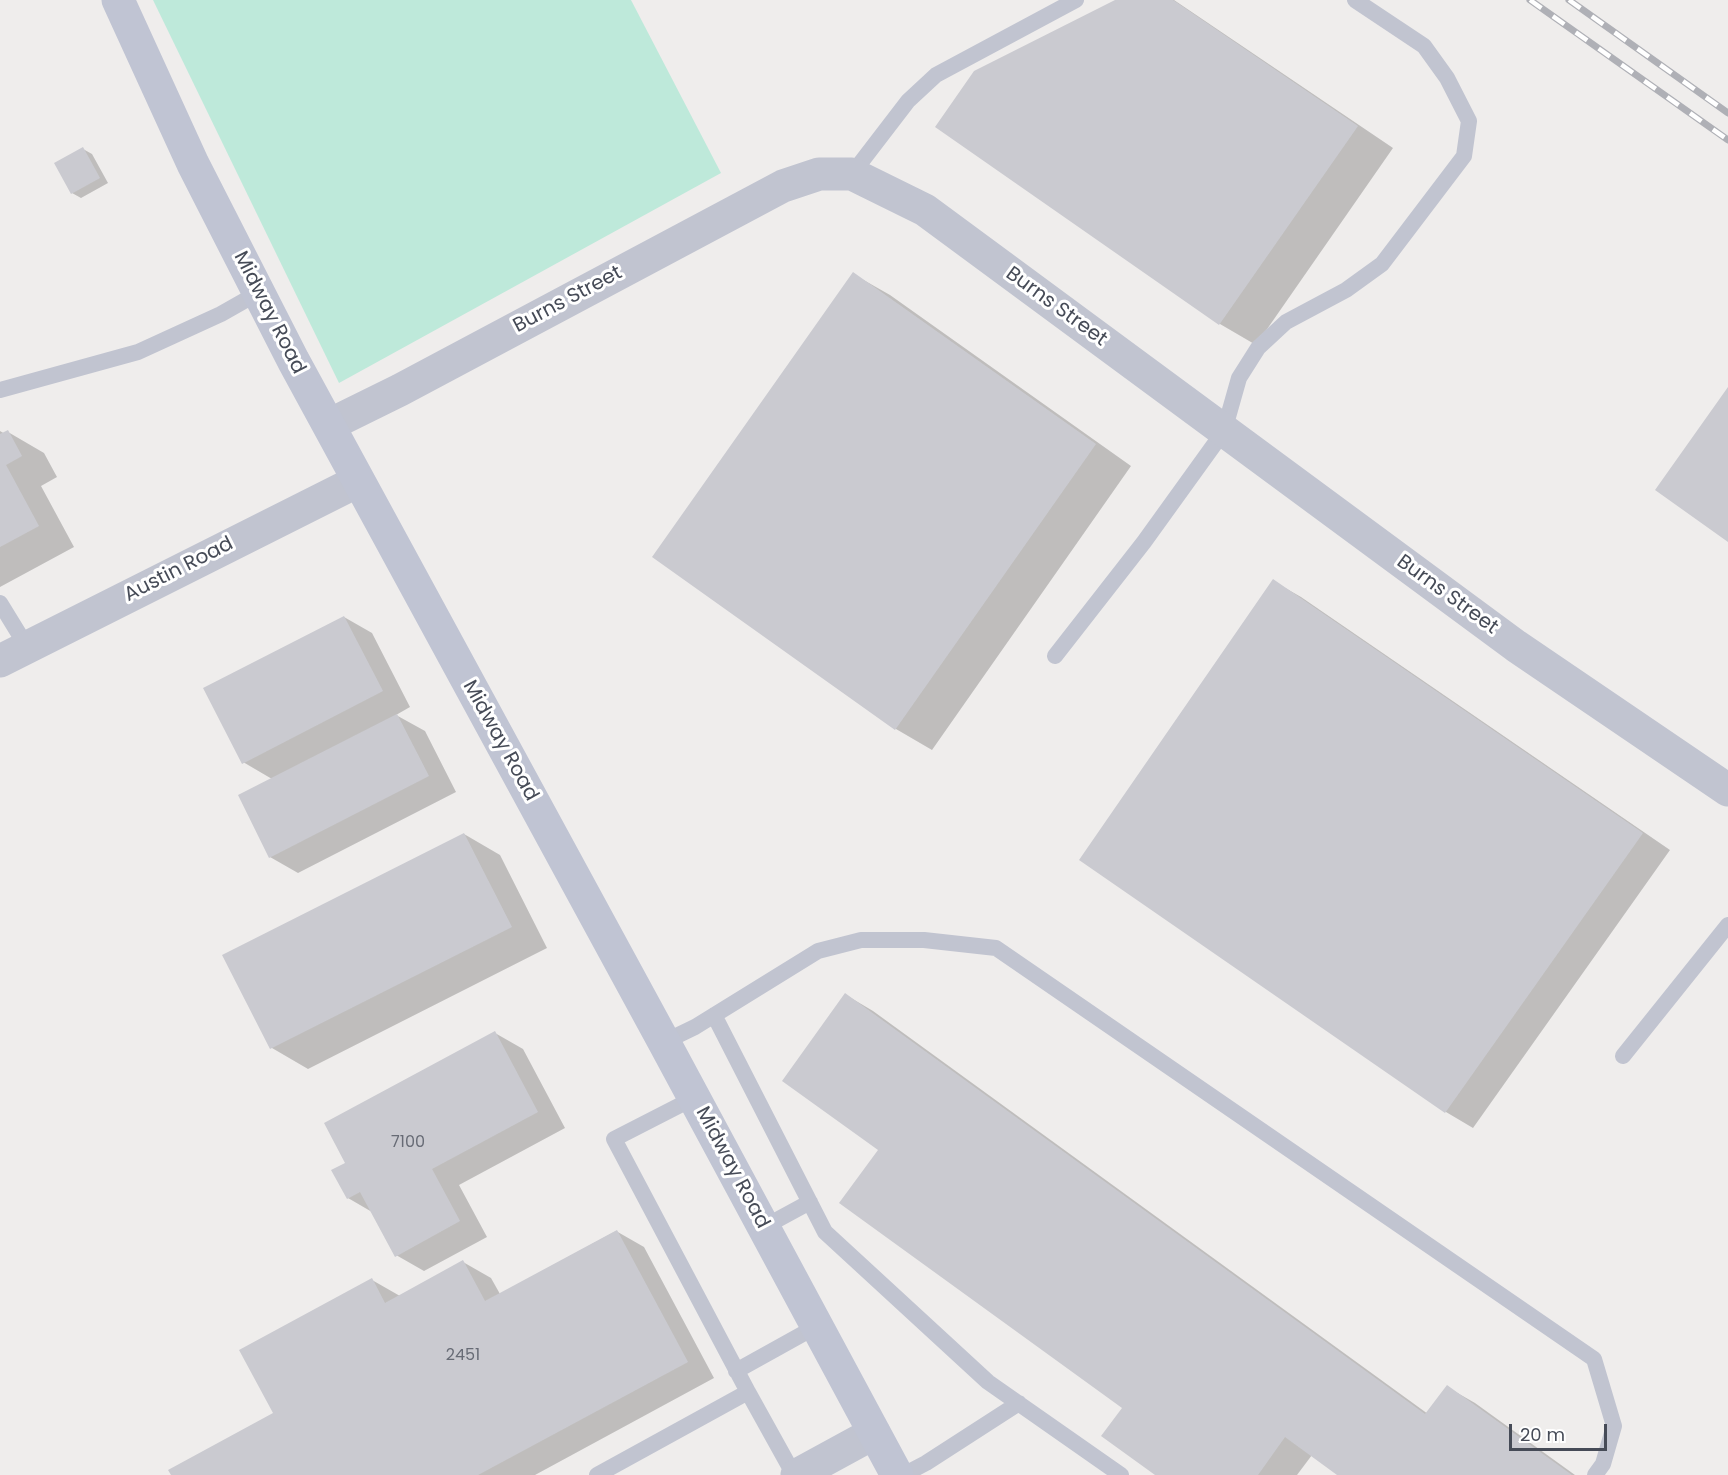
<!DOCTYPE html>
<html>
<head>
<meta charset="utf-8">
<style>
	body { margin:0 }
	#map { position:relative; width:1728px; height:1475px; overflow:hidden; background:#efedec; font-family:Poppins,sans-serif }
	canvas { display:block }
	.scale { position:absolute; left:1509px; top:1424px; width:98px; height:27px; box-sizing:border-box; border:3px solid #464b57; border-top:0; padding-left:8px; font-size:18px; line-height:21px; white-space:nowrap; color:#464b57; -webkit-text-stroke:4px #fff; paint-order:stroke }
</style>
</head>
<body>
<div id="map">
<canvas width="1728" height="1475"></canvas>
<div class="scale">20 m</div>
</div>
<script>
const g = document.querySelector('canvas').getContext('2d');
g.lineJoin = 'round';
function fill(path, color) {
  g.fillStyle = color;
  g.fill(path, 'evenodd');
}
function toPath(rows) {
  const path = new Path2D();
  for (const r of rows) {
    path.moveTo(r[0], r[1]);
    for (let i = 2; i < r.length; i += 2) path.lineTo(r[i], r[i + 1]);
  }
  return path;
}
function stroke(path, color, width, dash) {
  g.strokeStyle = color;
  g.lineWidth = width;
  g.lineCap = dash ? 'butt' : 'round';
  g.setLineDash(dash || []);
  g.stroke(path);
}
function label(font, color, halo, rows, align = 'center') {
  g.font = font + ' Poppins,sans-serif';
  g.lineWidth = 6;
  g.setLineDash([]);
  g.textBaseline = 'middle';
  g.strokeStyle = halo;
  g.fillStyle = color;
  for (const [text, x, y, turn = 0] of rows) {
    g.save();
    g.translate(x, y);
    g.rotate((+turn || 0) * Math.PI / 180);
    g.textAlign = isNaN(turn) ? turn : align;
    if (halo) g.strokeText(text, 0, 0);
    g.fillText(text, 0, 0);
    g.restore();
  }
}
const green = toPath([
	[153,0,631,0,721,173,339,383]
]);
const shadow = toPath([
	[1118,0,1174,0,1393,148,1256,345,1220,324,938,127],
	[83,149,92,154,108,183,81,198,72,193],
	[853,274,890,295,1131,466,932,750,896,729],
	[0,431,5,434,8,432,44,453,57,477,41,486,74,547,0,587],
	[1273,581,1301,597,1670,850,1473,1128,1446,1112],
	[344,617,372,633,410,707,396,715,425,731,456,792,298,873,270,857,272,779,243,762],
	[464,834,500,855,547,948,308,1069,272,1048,224,956],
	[846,995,873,1011,1428,1414,1447,1387,1475,1403,1575,1475,1340,1475,1312,1455,1297,1475,1158,1475,1124,1407,880,1149],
	[495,1033,523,1049,565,1128,459,1185,487,1237,424,1271,396,1255,372,1212,348,1198,347,1163],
	[616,1231,644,1247,714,1378,535,1475,172,1475,275,1414,372,1280,400,1296,463,1262,491,1278,500,1294]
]);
const building = toPath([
	[1115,0,1173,0,1358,126,1219,325,935,127,974,71],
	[83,147,100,178,71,194,54,163],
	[853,272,1096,444,895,730,652,557],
	[1728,387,1728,542,1655,490],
	[8,430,22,456,6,465,39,526,0,547,0,434],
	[1273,579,1643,833,1445,1113,1079,860],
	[344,616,383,691,242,764,203,688],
	[397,714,429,776,269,858,238,795],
	[464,833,512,927,270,1049,222,955],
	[845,993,1425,1414,1447,1385,1572,1475,1337,1475,1285,1437,1258,1475,1155,1475,1101,1436,1122,1408,839,1203,878,1150,782,1081],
	[495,1031,538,1112,432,1169,460,1221,395,1257,360,1192,347,1199,331,1170,345,1163,324,1123],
	[617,1230,688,1362,478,1475,171,1475,168,1470,273,1413,239,1350,372,1278,385,1303,463,1260,485,1301]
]);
const service = toPath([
	[852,174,908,101,936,75,1076,0],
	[0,390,138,352,221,314,258,293],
	[0,603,27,647],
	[1055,656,1144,542,1224,431,1239,378,1258,348,1286,322,1346,290,1382,264,1464,156,1469,121,1447,78,1424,46,1355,0],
	[714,1015,825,1232,988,1382,1121,1475],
	[664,1042,695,1027,818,951,861,940,924,940,996,948,1594,1359,1614,1426,1603,1464,1595,1475],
	[1623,1056,1728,925],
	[764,1227,810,1202],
	[736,1371,817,1326],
	[748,1392,794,1475],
	[597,1475,748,1392,614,1139,694,1098],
	[903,1475,926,1463,1019,1403]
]);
const minor = toPath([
	[329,425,400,390,783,186,819,174,852,174,925,210,1516,646,1728,790],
	[0,661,358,481],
	[797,1475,874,1433]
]);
const secondary = toPath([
	[118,0,193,164,293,360,664,1042,897,1475]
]);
const rail = toPath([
	[1530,0,1728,140],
	[1569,0,1728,113]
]);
const numberNames = [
	["7100",408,1143],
	["2451",463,1356]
];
const streetNames = [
	["Burns Street",568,300,-28],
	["Burns Street",1056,307,36],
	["Midway Road",269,313,63],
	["Austin Road",179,570,-27],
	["Burns Street",1447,595,36],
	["Midway Road",500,741,61],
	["Midway Road",732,1168,62]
];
fill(green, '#bee9da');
fill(shadow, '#0003');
fill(building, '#cacad0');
stroke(service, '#c1c4d0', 16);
stroke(minor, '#c1c4d0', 33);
stroke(secondary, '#c0c4d3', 33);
stroke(rail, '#afb0b6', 7);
stroke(rail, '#fff', 4.5, [14]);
label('16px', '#676b75', null, numberNames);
label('20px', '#464b57', '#fff', streetNames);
</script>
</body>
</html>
